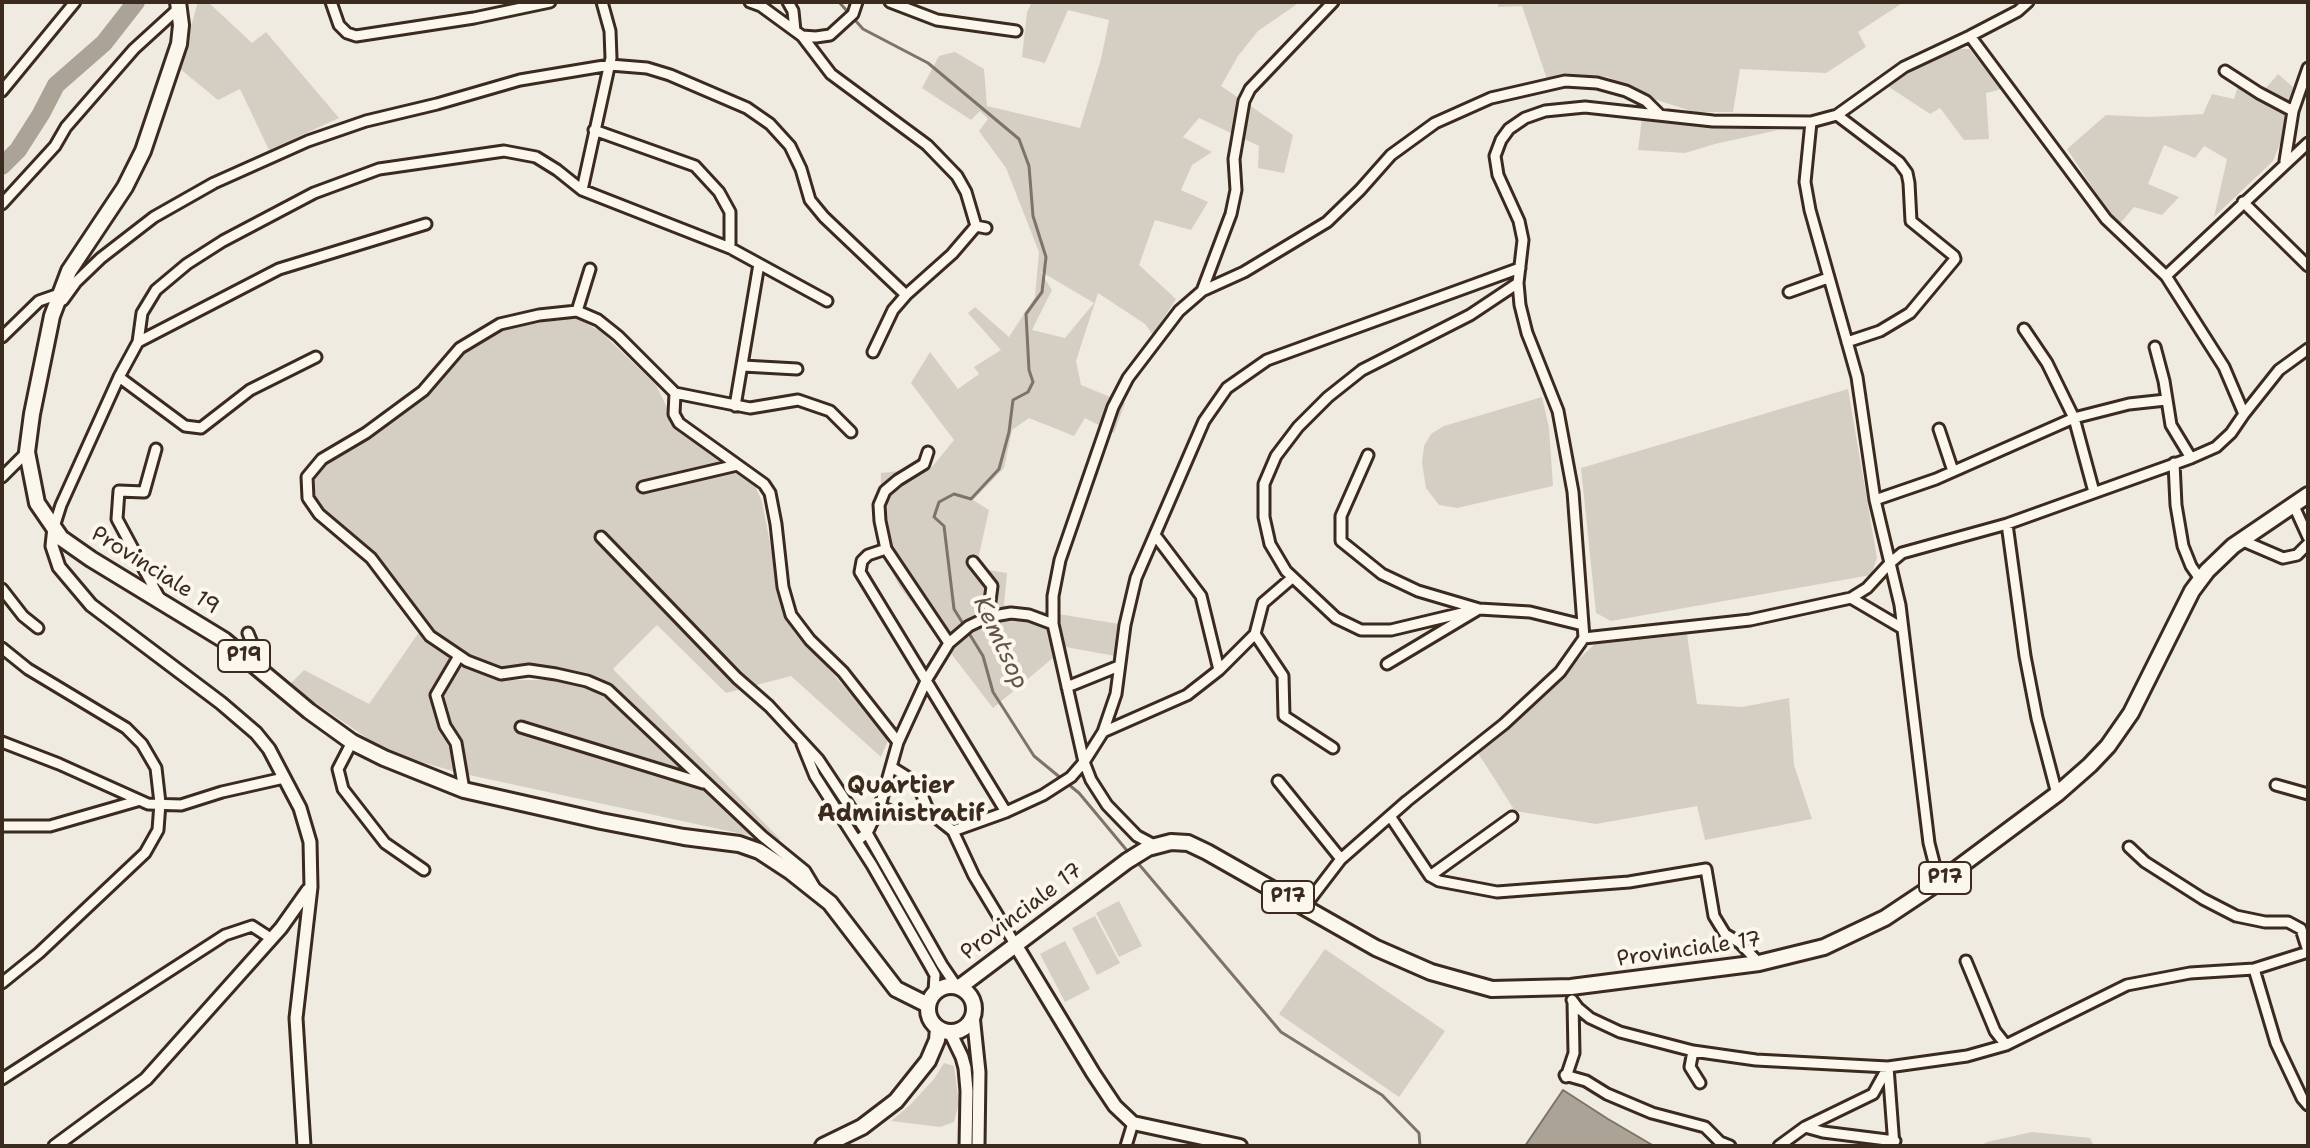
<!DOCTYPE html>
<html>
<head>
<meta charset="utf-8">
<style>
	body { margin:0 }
	#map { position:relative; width:2310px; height:1148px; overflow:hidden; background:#f0ebe0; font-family:"Shantell Sans",sans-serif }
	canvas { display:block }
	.frame { position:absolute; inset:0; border:4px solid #3b2a1e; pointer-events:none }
</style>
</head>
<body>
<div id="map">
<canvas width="2310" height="1148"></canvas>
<div class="frame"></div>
</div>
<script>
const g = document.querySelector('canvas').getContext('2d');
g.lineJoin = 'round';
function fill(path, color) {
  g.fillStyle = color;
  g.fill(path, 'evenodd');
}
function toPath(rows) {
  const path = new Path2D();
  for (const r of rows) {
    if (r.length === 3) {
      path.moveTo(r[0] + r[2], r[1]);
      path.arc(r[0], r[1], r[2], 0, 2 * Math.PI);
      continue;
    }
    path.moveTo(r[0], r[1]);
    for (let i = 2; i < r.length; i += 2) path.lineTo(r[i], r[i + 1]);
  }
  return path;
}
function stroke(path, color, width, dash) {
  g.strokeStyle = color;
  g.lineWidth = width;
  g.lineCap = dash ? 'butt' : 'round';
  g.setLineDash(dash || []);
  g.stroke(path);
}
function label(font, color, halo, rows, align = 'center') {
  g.font = font + ' "Shantell Sans",sans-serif';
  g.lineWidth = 8;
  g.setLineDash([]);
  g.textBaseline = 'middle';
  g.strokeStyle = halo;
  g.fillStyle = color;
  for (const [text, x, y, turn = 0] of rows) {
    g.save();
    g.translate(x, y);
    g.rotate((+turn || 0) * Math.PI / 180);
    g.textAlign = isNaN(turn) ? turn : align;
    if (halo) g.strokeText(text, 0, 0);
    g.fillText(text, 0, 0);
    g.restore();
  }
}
const green = toPath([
	[198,2,208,2,252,43,266,32,339,118,269,150,240,89,218,100,179,68],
	[1032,2,1300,2,1258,31,1238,56,1221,86,1293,135,1284,173,1258,168,1259,146,1199,118,1183,137,1212,152,1192,165,1181,190,1208,202,1191,230,1155,220,1139,265,1176,299,1153,335,1145,324,1098,293,1076,361,1081,385,1125,403,1114,433,1085,418,1074,436,1029,418,1012,430,1004,468,973,500,989,510,976,568,1007,573,1004,605,1119,624,1115,656,1066,647,993,708,900,587,880,549,881,473,932,467,954,440,911,383,930,352,958,389,979,374,974,367,1001,350,968,313,975,307,1009,337,1035,297,1039,252,1006,168,979,131,988,119,980,111,971,120,922,88,939,56,955,52,984,69,987,106,1080,128,1101,59,1109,20,1068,10,1045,63,1022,57,1027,12],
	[1040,271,1094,303,1065,338,1032,330,1052,290],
	[1498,2,1904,2,1858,32,1866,47,1826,73,1740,69,1733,112,1694,112,1654,99,1608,77,1566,73,1547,79,1522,6,1498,7],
	[1954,49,1969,49,2002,89,1986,93,1989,139,1964,140,1940,108,1930,114,1886,85],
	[2278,74,2293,87,2286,128,2273,161,2214,217,2227,159,2204,146,2195,158,2164,145,2148,184,2179,197,2162,215,2134,207,2118,226,2067,149,2106,115,2148,117,2203,114,2212,94,2234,99,2239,83,2259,96],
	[1642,118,1778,130,1715,144,1685,153,1638,150],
	[574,316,601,332,656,385,675,424,731,468,754,483,762,502,785,619,889,738,881,757,791,676,726,693,657,625,613,669,780,839,773,850,756,837,460,773,389,753,289,685,304,670,369,704,424,625,406,603,392,575,375,555,325,512,316,497,312,476,324,463,426,396,461,353,498,331],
	[425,625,472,657,505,670,530,666,603,682,596,690,555,680,500,680,464,666,427,641],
	[1848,389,1877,558,1871,575,1611,621,1596,613,1581,468],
	[1542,397,1549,428,1553,486,1457,508,1439,505,1426,488,1422,463,1424,446,1431,434,1444,426],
	[1687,634,1697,704,1742,707,1789,698,1794,765,1812,819,1705,840,1697,806,1596,824,1515,811,1478,753,1596,643],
	[1119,901,1142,946,1119,957,1096,913],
	[1095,916,1120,963,1097,975,1072,928],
	[1065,941,1090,989,1065,1002,1040,954],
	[1325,949,1445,1031,1399,1097,1279,1014],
	[944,1063,954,1066,959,1103,954,1122,940,1127,891,1121,910,1105,934,1079],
	[2032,1132,2090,1138,2094,1146,1979,1146,1987,1142]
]);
const water = toPath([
	[1563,1090,1608,1119,1654,1146,1525,1146,1563,1090]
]);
const stream = toPath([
	[839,2,863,29,928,63,1019,139,1029,166,1033,216,1046,257,1042,292,1026,314,1029,370,1033,382,1028,392,1013,400,1009,432,999,469,971,499,954,494,939,502,934,517,944,526,954,609,983,656,993,692,1034,756,1062,779],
	[1068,784,1079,793,1129,853],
	[1137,862,1281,1032,1382,1095,1419,1133,1420,1146]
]);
const river = toPath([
	[2,166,18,150,41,114,56,85,104,43,136,2]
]);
const minor = toPath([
	[331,2,339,25,347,33,356,36,474,18,550,2],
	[750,2,761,6,802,36,831,74,927,145,957,176,966,192,976,226,986,228],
	[788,2,793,11,795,31],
	[890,2,937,20,1016,31],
	[802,36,816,37,830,35,853,14,857,2],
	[1970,36,2106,219,2166,276],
	[2225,71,2259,93,2293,111],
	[2,91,75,2],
	[1837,115,1899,162,1907,173,1909,183,1911,221,1954,256,1955,259,1910,313,1880,331,1847,342],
	[1811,122,1805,182,1810,210,1857,377,1875,500,1900,605,1929,843,1939,882],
	[594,130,695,166,719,192,730,212,730,248],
	[2285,161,2293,111,2308,68],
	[582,190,611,58,610,31,602,2],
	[2243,202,2308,266],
	[2,204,55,146,66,127,134,49,180,7],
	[1518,283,1470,315,1362,370,1328,397,1298,427,1276,456,1264,484,1264,517,1270,544,1286,571,1336,618,1361,630,1391,630,1479,609,1530,612,1583,625],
	[1202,291,1231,214,1236,190,1234,159,1244,101,1250,89,1333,2],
	[1789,292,1828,278],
	[63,300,76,282,101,258,154,217,214,183,308,141,366,121,437,104,520,80,610,65,647,68,670,75,747,108,770,124,790,146,801,169,810,200,824,217,906,295],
	[577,311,590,269],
	[2024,329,2047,363,2074,418,2094,492],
	[2,337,39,301,59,294],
	[138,342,279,269,426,224],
	[2155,347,2164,381,2171,425,2191,458],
	[873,352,893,310,906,295,952,254,976,226],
	[743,366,797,369],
	[119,377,185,426,201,428,250,390,316,357],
	[675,393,674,414,679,423,764,484,770,493,776,524,783,587,791,615,810,640,843,672,898,742],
	[735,406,759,264],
	[2244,414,2279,370,2308,349],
	[1939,429,1953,471],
	[156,449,144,492,119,491,117,519,160,599],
	[928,452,924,464,898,480,885,491,879,505,880,521,886,549,949,643],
	[1368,455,1341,516,1341,541,1382,574,1418,591,1479,609,1387,664],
	[2174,463,2176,505,2183,546,2191,566,2200,579],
	[2,477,27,452],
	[643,487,737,465],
	[1875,500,1936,479,2074,418,2129,404,2166,400],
	[2293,504,2308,537],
	[2007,524,2025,656,2037,718,2057,794],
	[54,527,61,505,119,377,138,342,142,313,156,290,187,264,223,241,314,193,379,169,504,151,536,157,557,170,582,190,730,248,827,301],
	[1155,535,1201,596,1219,670],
	[601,537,737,678,769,706,818,759,867,833,942,965,957,987],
	[2241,540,2283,558,2297,555,2308,544],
	[886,549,868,555,862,561,860,572,1006,812],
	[973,562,992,586,988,617],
	[2,589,23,616,38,628],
	[1851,598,1902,628],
	[248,633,263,670],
	[1255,634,1283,676,1284,716,1333,748],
	[1584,638,1750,620,1851,598,1867,588,1890,563,1902,553,2007,524,2191,458,2216,447,2231,433,2244,414,2224,367,2166,276,2308,143],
	[2,648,28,669,126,728,142,744,156,768,160,803,158,830,145,853,39,953,2,983],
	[459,656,436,695,445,726,456,743,464,790],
	[1067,687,1119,666],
	[521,727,703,783],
	[1103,732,1187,695,1219,670,1255,634,1263,603,1292,578],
	[2,742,59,764,148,804,181,805,222,792,284,778],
	[352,742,338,769,343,789,385,843,424,870],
	[802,744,815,776,872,865,930,966,935,975,934,992],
	[893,768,917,783,929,812,953,831],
	[1278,781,1341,859],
	[2276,785,2308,794],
	[880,806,894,813,929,812],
	[1390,816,1430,876,1439,881,1497,892,1629,882,1706,869,1714,916,1725,934,1740,943,1759,963],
	[2,826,50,826,137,801],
	[857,841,867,833,880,806,898,742,927,679,949,643,969,626,988,617,1011,613,1029,615,1053,624],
	[1154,845,1137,836,1107,805,1091,780,1084,762,1103,732,1116,694,1125,625,1136,578,1204,421,1227,388,1267,360,1520,268],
	[2129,847,2145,862,2203,899,2236,916,2265,922,2288,922,2301,929,2308,951],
	[1430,876,1512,817],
	[814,886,805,871,762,836,608,690,587,681,556,674,529,670,501,674,467,661,430,636,371,558,319,514,308,498,307,477,322,459,366,433,423,391,460,348,500,324,539,315,577,311,598,320,618,336,675,393,750,408,798,400,830,411,851,432],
	[1305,906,1341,859,1407,801,1504,724,1560,672,1584,638,1573,492,1558,411,1527,333,1520,305,1518,283,1523,240,1519,221,1498,175,1495,156,1501,140,1509,129,1525,118,1545,111,1585,107,1713,121,1811,122,1837,115,1904,67,1970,36,2018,11,2028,2],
	[1015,944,974,876,953,831,1006,812,1043,795,1071,777,1084,762,1053,624,1053,596,1060,560,1113,407,1128,378,1179,311,1202,291,1244,272,1327,222,1360,190,1391,155,1435,123,1491,98,1565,81,1597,83,1626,91,1646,101,1659,114],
	[1966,961,1995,1031,2006,1045],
	[2254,969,2276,1043,2302,1098,2308,1105],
	[1572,1000,1578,1008,1590,1018,1620,1032,1693,1051,1756,1060,1888,1067,1967,1056,2006,1045,2127,985,2190,973,2254,969,2308,952],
	[1693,1051,1690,1067,1700,1083],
	[1565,1075,1586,1081,1607,1094,1652,1113,1705,1127,1720,1142,1730,1146],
	[1566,1077,1574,1053,1573,1002],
	[2,1079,225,935,252,926,272,939],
	[1805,1127,1873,1094,1888,1067,1894,1146],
	[1126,1146,1133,1123],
	[1779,1146,1805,1127,1823,1132,1895,1141]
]);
const tertiary = toPath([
	[54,527,52,546,59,567,91,605,221,703,256,733,269,749,300,808,310,842,311,887,296,1018,304,1146],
	[973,1015,979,1072,978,1146],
	[950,1032,962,1057,965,1068,967,1091,966,1146],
	[55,1146,146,1079,281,928,308,890]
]);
const secondary = toPath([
	[1015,944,1093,1073,1115,1106,1133,1123,1240,1146]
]);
const primary = toPath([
	[178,2,181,25,179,44,143,151,125,187,69,271,52,316,32,414,27,452,37,503,61,538,91,559,224,640,309,711,352,742,384,758,464,790,601,821,684,837,739,844,759,851,791,872,830,903,896,989,928,1005],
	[951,1009,23],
	[961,986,1127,861,1148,848,1171,842,1188,843,1207,852,1376,948,1431,972,1492,989,1571,987,1759,963,1824,947,1885,918,1939,882,2057,794,2090,765,2108,746,2131,713,2192,591,2207,571,2233,546,2308,495],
	[823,1146,862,1127,896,1101,928,1061,937,1040,938,1028]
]);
const shields = [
	[244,656,52],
	[1945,878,52],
	[1288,897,52]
];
const shieldNames = [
	["P19",244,656],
	["P17",1945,878],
	["P17",1288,897]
];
const streetNames = [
	["Provinciale 19",155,571,32],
	["Provinciale 17",1022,912,-37],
	["Provinciale 17",1689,950,-8]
];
const waterNames = [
	["Kemtsop",1000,643,65]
];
const neighbourhoodNames = [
	["Quartier",901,787],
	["Administratif",901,815]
];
fill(green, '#d5cec3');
fill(water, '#aca397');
stroke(water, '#7f7367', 2);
stroke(stream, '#7f7367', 3);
stroke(river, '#aca397', 18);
stroke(minor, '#3b2a1e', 15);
stroke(tertiary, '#3b2a1e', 17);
stroke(secondary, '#3b2a1e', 18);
stroke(primary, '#3b2a1e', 20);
stroke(minor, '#fbf7ec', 9);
stroke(tertiary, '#fbf7ec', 11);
stroke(secondary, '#fbf7ec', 12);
stroke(primary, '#fbf7ec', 14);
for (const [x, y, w] of shields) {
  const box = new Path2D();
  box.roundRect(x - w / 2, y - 16, w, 32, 6);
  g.fillStyle = '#fbf7ec';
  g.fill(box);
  stroke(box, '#3b2a1e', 2);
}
label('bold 20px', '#3b2a1e', null, shieldNames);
label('22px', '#3b2a1e', '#fbf7ec', streetNames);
label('italic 24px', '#635448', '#fbf7ec', waterNames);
label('bold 24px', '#3b2a1e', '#fbf7ec', neighbourhoodNames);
</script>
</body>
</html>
